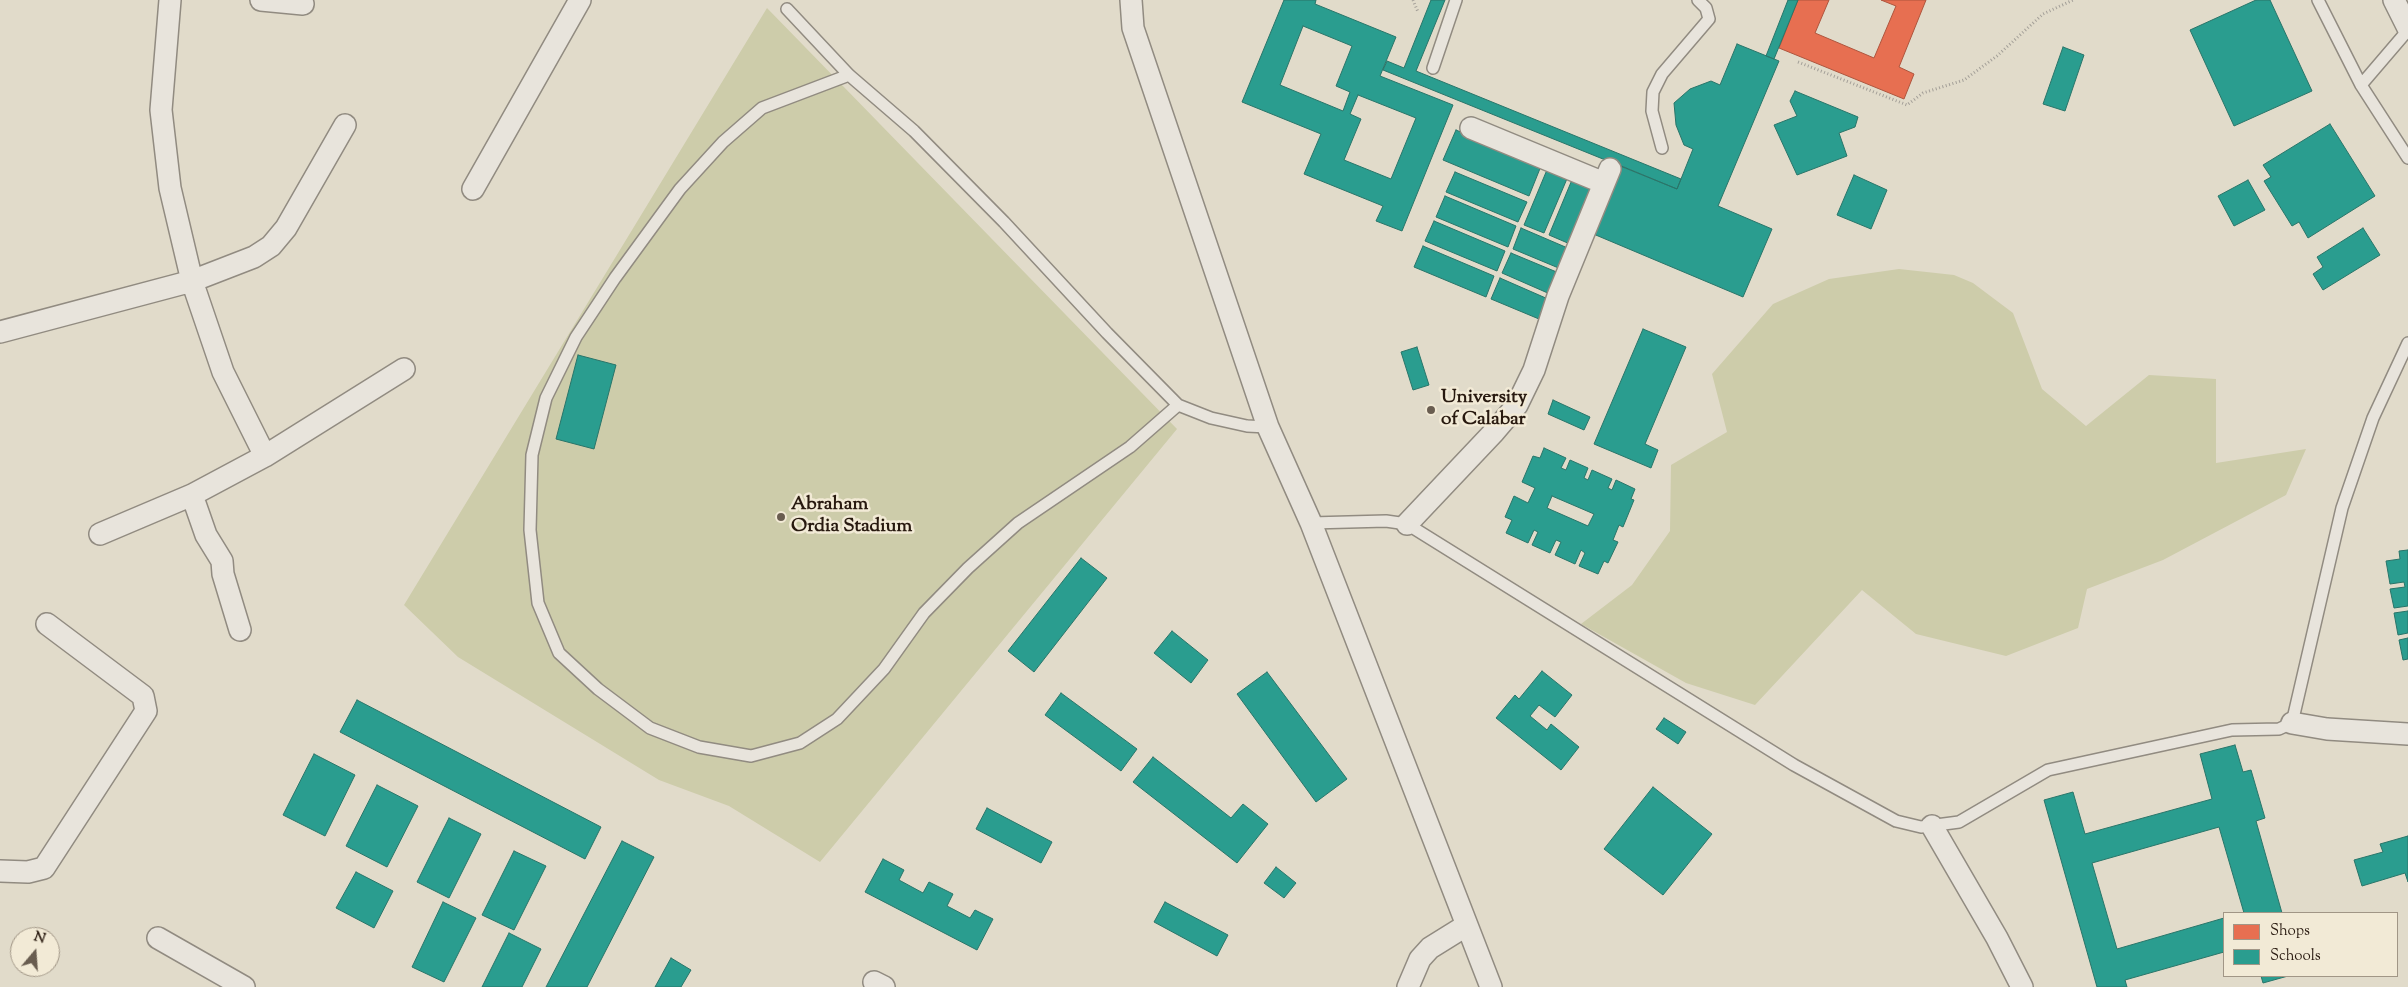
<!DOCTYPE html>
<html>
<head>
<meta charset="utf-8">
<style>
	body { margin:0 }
	#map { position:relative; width:2408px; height:987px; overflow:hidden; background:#e1dbca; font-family:"Sorts Mill Goudy",serif }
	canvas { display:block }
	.legend { position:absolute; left:2223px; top:912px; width:175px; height:65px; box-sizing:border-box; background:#f2ead6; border:1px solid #a19686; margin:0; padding:6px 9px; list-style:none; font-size:15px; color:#28190f }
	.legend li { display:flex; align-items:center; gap:10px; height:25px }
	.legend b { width:25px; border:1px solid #a19686 }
	.north { position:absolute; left:10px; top:927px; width:50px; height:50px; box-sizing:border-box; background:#f2ead6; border:1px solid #a19686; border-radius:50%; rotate:18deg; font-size:14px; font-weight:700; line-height:20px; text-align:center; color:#28190f }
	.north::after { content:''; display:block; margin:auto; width:18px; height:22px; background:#695d50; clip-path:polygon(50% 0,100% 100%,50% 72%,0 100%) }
</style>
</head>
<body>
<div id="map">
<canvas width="2408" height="987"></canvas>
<ul class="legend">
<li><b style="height:14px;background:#e76f51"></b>Shops</li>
<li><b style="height:14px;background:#2a9d8f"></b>Schools</li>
</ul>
<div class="north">N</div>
</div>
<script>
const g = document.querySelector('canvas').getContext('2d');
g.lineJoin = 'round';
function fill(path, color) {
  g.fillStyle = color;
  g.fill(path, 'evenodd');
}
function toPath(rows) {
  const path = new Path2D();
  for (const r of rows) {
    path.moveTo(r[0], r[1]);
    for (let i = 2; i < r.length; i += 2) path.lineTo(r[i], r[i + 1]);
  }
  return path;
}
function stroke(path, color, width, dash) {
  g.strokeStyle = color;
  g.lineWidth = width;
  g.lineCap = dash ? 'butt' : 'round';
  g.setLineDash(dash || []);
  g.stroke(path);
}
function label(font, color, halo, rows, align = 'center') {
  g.font = font + ' "Sorts Mill Goudy",serif';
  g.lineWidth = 5;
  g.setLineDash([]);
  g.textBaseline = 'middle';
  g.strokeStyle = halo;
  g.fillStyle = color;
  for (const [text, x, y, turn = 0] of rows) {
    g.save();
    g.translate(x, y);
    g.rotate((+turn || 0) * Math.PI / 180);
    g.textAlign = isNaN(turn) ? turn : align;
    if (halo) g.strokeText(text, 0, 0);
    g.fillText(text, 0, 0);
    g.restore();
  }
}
const green = toPath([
	[767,8,1177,429,820,862,729,806,659,780,458,657,404,605],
	[1899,269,1954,275,1973,283,2013,313,2042,389,2086,426,2149,375,2216,379,2216,463,2306,449,2286,495,2163,560,2087,589,2078,628,2006,656,1916,634,1862,590,1755,705,1686,683,1581,624,1632,585,1670,531,1671,465,1727,432,1712,374,1773,304,1829,279]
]);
const shops = toPath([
	[1798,0,1829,0,1815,33,1874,58,1896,6,1881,0,1926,0,1899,67,1914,74,1904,99,1779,48,1798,0]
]);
const schools = toPath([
	[1284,0,1316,0,1315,4,1396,37,1380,76,1453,105,1402,231,1376,221,1383,206,1304,174,1321,134,1242,102,1284,0],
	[1303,26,1352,46,1336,86,1350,92,1343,111,1280,85,1303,26],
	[1358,95,1416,118,1391,179,1344,160,1361,119,1350,114,1358,95],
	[1431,0,1445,0,1416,71,1681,179,1677,189,1383,70,1387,61,1404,68,1431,0],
	[1788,0,1798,0,1774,59,1766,56,1788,0],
	[2256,0,2270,0,2312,91,2234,126,2190,30,2256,0],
	[1737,44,1779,61,1718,206,1772,229,1743,297,1591,233,1619,165,1677,189,1693,149,1684,145,1676,125,1674,103,1690,89,1711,81,1720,85,1737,44],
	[2063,47,2084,55,2065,111,2043,104,2063,47],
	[1795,91,1858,117,1855,127,1839,133,1847,156,1797,175,1774,125,1797,116,1790,101,1795,91],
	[2330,124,2375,196,2308,238,2299,222,2292,226,2264,181,2271,177,2263,165,2330,124],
	[1456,130,1541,166,1529,196,1443,160,1456,130],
	[1549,165,1569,174,1544,233,1524,225,1549,165],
	[1455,172,1527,202,1518,222,1446,192,1455,172],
	[1574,175,1595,184,1570,244,1549,235,1574,175],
	[1854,175,1887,190,1871,229,1837,215,1854,175],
	[2248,180,2265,210,2234,226,2218,196,2248,180],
	[1445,196,1516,226,1508,247,1436,217,1445,196],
	[1434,221,1505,251,1497,271,1425,241,1434,221],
	[1521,228,1570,249,1561,269,1513,249,1521,228],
	[2363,228,2380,255,2323,290,2313,274,2323,267,2317,257,2363,228],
	[1423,246,1494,276,1486,297,1414,267,1423,246],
	[1511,253,1559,273,1550,294,1502,273,1511,253],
	[1500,278,1548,299,1539,319,1491,299,1500,278],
	[1643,329,1686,347,1645,444,1658,450,1651,468,1594,444,1643,329],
	[1417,347,1429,385,1413,390,1401,352,1417,347],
	[578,355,616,365,594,449,556,439,578,355],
	[1553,400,1590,417,1584,430,1548,414,1553,400],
	[1544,448,1566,458,1561,468,1566,470,1570,460,1588,468,1584,478,1588,480,1592,470,1612,479,1608,488,1612,490,1616,480,1635,489,1631,499,1634,500,1623,527,1619,525,1613,540,1618,542,1608,563,1604,561,1598,574,1579,566,1585,553,1581,550,1575,564,1555,555,1561,542,1556,540,1550,553,1532,545,1538,532,1534,530,1528,543,1506,533,1512,520,1505,517,1514,496,1528,503,1535,488,1522,482,1533,456,1540,458,1544,448],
	[1552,496,1594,514,1588,526,1547,508,1552,496],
	[2408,550,2408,606,2394,608,2390,589,2405,587,2404,582,2390,584,2386,561,2400,559,2399,551,2408,550],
	[1081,558,1107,578,1034,672,1008,651,1081,558],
	[2408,611,2408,633,2398,635,2394,613,2408,611],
	[1172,631,1208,660,1191,683,1154,653,1172,631],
	[2408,638,2408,659,2403,660,2399,640,2408,638],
	[1542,671,1572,695,1555,717,1539,705,1530,716,1547,730,1551,724,1579,747,1561,770,1496,718,1515,695,1519,699,1542,671],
	[1267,672,1347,779,1316,802,1237,694,1267,672],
	[1061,693,1137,749,1121,771,1045,715,1061,693],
	[357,700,601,827,585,859,340,732,357,700],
	[1664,718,1686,732,1678,744,1656,729,1664,718],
	[2235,745,2243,772,2251,770,2265,818,2256,821,2282,913,2242,913,2244,913,2219,827,2092,863,2117,949,2224,918,2224,952,2125,980,2127,987,2097,987,2044,800,2073,792,2085,834,2212,799,2200,754,2235,745],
	[314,754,355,775,325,836,283,815,314,754],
	[1153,757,1231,818,1243,804,1268,824,1237,863,1133,782,1153,757],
	[377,785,418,806,387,867,346,846,377,785],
	[1653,787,1712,834,1663,895,1604,849,1653,787],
	[987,808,1052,842,1041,863,976,829,987,808],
	[449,818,481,834,449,898,417,882,449,818],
	[2408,836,2408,882,2405,873,2362,886,2354,860,2383,852,2380,844,2408,836],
	[622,841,654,857,587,987,546,987,622,841],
	[514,851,546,866,514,930,482,915,514,851],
	[883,859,904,870,899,880,923,893,929,882,953,894,947,906,970,918,975,910,993,919,977,950,865,892,883,859],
	[1276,867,1296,883,1284,898,1264,883,1276,867],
	[356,872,393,891,374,928,336,908,356,872],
	[443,902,476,918,444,982,412,967,443,902],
	[1165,902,1228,935,1217,956,1154,922,1165,902],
	[509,933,541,949,522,987,482,987,509,933],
	[671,958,691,970,681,987,655,987,671,958],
	[2261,976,2288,976,2263,983,2261,976]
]);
const path = toPath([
	[1413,0,1418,12],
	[1798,62,1907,105,1923,93,1964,80,1997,56,2043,14,2073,0]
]);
const service = toPath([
	[2318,0,2361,85,2408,158],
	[787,9,849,75,914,131,1004,222,1107,333,1178,405,1211,418,1247,426,1268,427],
	[1433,68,1456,0],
	[849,75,762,108,723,142,680,189,615,278,576,337,546,398,532,455,530,530,538,603,559,653,598,689,650,728,699,747,751,756,800,743,837,719,884,669,924,613,968,568,1018,523,1130,447,1178,405],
	[2361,85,2408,30],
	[1662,148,1652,111,1653,92,1662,74,1709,19,1706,8,1698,0],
	[1311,523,1386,521,1407,524,1794,765,1896,821,1921,827,1959,822,2048,770,2232,730,2279,729,2292,723,2342,508,2373,418,2408,343]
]);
const minor = toPath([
	[170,0,161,110,170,188,192,281,223,372,265,456],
	[261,0,303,4],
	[1131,0,1133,28,1268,427,1311,523,1491,987],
	[2394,0,2408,28],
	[1471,128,1604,183],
	[473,189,580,0],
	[0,332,192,281,254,257,271,246,286,228,345,125],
	[192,495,206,535,222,561,223,574,240,630],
	[1407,524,1494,432,1517,405,1534,370,1558,296,1610,169],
	[100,534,192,495,265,456,404,369],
	[2292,723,2327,729,2408,734],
	[1932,826,1997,938,2022,987],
	[0,871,28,872,44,868,146,711,143,696,47,624],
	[158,938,244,987],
	[874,982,884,987],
	[1408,987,1420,959,1430,948,1467,925]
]);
const markers = [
	[1431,410,5,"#695d50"],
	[781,517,5,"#695d50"]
];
const poiNames = [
	["University",1441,399],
	["of Calabar",1441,421],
	["Abraham",791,506],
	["Ordia Stadium",791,528]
];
fill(green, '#cdccaa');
fill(shops, '#e76f51');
stroke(shops, '#ae553d', 1);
fill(schools, '#2a9d8f');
stroke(schools, '#297569', 1);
stroke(service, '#918b81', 14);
stroke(minor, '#918b81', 24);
stroke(path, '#a39f98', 3, [1, 2.5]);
stroke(service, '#e8e4dc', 11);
stroke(minor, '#e8e4dc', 21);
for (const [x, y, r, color] of markers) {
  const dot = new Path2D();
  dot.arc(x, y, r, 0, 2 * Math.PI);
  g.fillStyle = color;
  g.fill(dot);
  stroke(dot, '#f2ead6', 2);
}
label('bold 19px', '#28190f', '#f2ead6', poiNames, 'left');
</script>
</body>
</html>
